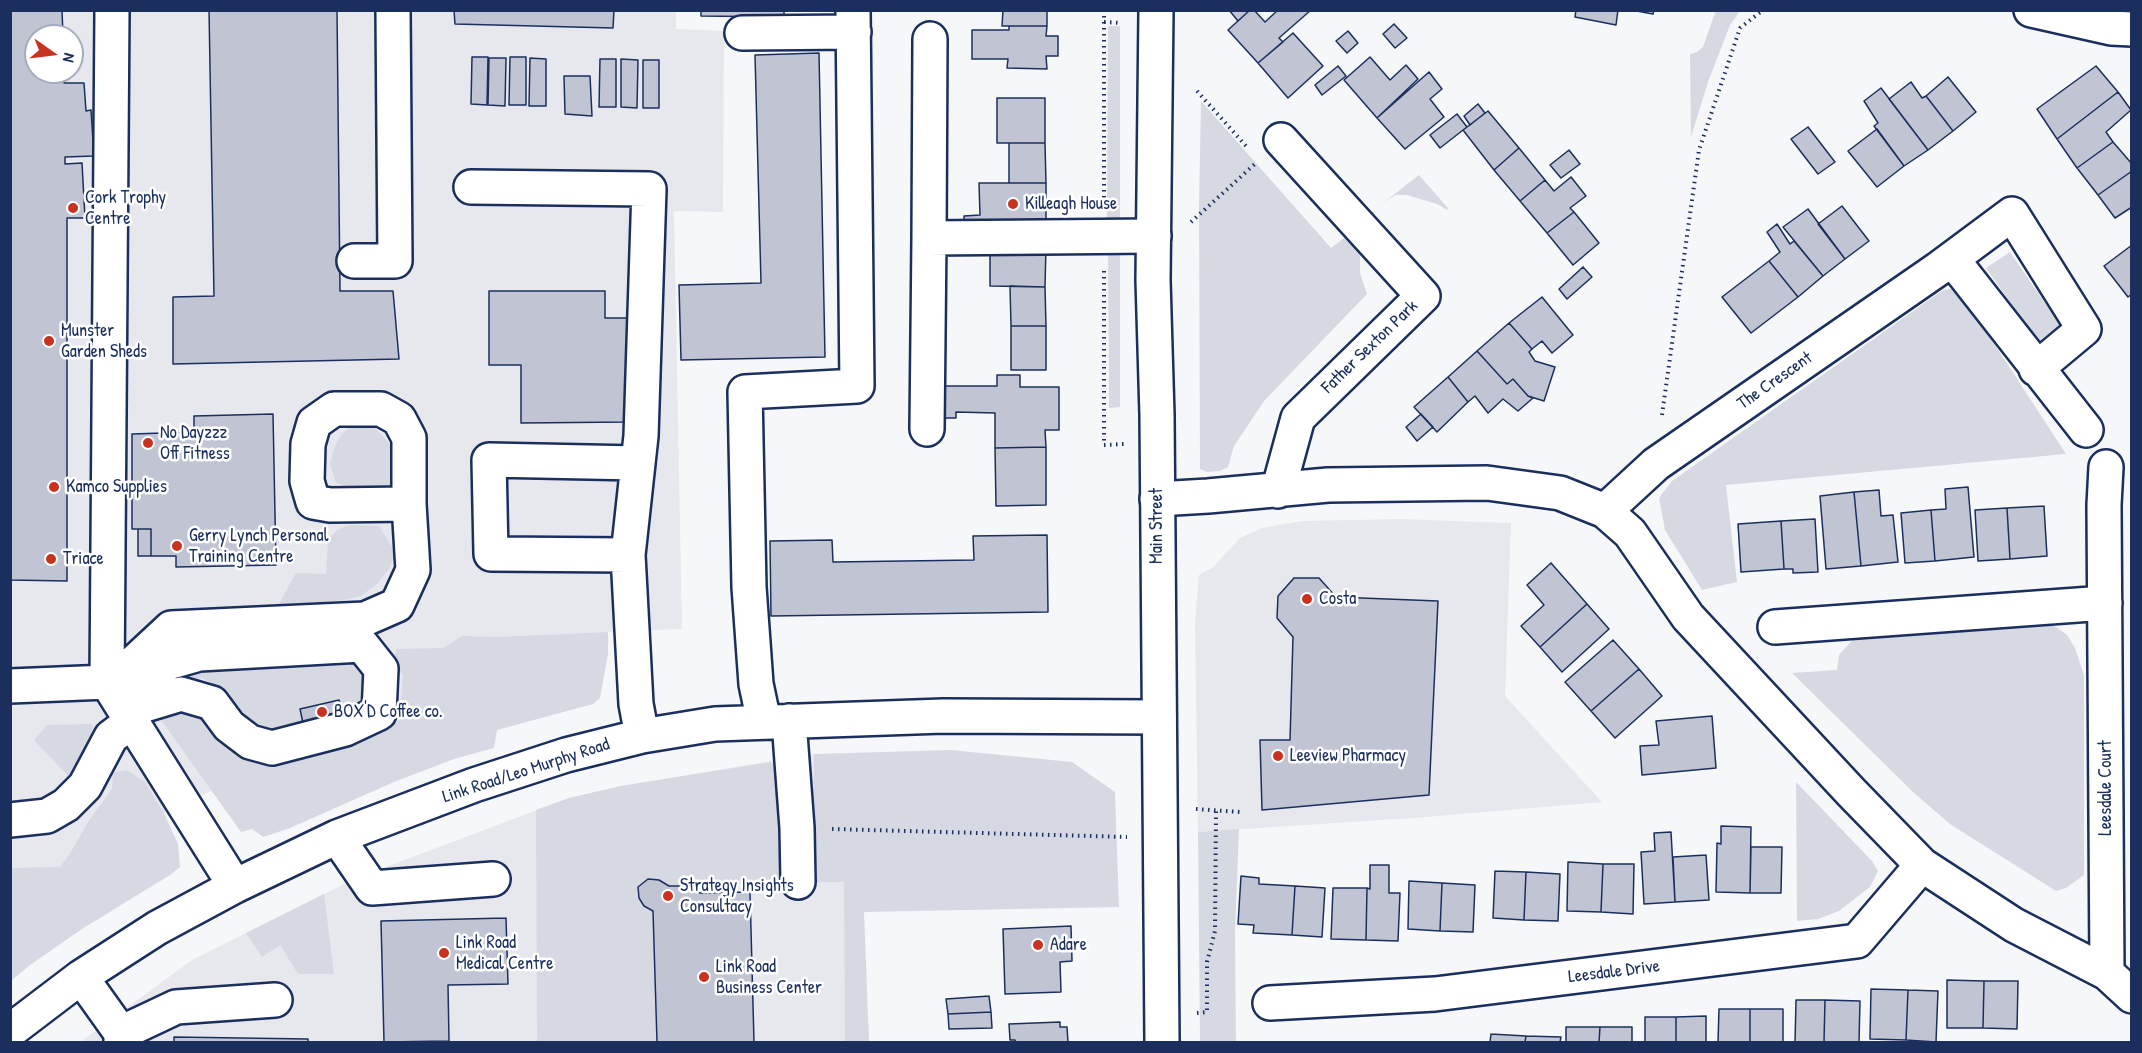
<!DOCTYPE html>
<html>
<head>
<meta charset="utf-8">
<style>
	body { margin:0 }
	#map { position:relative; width:2142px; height:1053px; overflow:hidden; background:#f6f7f9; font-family:"Patrick Hand",sans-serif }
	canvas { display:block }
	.frame { position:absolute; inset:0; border:12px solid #1b2f5e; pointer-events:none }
	.north { position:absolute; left:24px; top:24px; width:60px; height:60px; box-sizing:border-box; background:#fff; border:2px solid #a4acbf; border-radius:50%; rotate:104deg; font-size:16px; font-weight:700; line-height:24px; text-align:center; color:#1b2f5e }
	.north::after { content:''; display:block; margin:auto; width:21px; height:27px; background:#c8321e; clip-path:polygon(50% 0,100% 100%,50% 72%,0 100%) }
</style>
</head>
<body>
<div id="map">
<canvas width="2142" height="1053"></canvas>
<div class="frame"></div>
<div class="north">N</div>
</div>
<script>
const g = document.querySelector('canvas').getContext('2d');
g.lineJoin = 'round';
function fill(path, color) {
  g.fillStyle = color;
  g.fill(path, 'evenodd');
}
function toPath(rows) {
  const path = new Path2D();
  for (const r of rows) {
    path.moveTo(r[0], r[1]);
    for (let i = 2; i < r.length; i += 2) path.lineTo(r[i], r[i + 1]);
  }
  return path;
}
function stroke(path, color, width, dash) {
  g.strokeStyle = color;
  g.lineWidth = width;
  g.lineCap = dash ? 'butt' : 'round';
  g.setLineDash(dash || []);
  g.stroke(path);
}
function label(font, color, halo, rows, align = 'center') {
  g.font = font + ' "Patrick Hand",sans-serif';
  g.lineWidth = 5;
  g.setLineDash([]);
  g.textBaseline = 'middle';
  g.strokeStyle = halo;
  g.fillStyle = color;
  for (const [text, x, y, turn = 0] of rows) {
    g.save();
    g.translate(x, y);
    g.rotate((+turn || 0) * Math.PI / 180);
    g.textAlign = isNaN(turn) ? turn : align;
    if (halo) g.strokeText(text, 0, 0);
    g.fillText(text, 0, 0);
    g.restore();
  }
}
const built = toPath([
	[676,10,676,29,724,31,723,212,674,211,682,629,495,637,496,730,211,791,164,813,11,934,11,11],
	[36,36,72,36,72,72,36,72],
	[1400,519,1511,523,1505,696,1602,802,1427,817,1198,832,1195,622,1199,575,1212,568,1240,538,1262,528,1303,521],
	[814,754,812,881,844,881,868,1017,869,1042,80,1042,192,960,342,885,386,867,569,798,621,786]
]);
const green = toPath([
	[1716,10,1740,11,1730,25,1708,82,1691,137,1690,54,1697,52,1703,47],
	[1108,26,1120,26,1120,230,1107,230],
	[1201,101,1331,248,1344,238,1360,253,1360,273,1367,294,1264,401,1234,446,1228,467,1220,471,1207,472,1200,469,1199,206],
	[1419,175,1448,208,1447,210,1437,204,1407,195,1395,195,1383,203],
	[1120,246,1120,407,1109,408,1108,247],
	[2010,252,2060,325,2038,342,1986,268],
	[1956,288,1965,299,2066,454,1726,485,1737,582,1702,590,1665,530,1659,498,1672,481,1943,290],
	[361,427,375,428,391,445,400,464,395,489,351,491,336,482,330,464,334,448,341,435,349,428],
	[349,525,379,526,392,547,394,558,389,569,378,583,361,596,344,600,325,602,279,604,296,573,326,574,328,540,337,530],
	[2045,623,2056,627,2067,635,2075,648,2084,675,2084,875,2066,888,2056,891,1950,824,1914,793,1792,673,1837,670,1839,655,1855,637],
	[608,632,608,654,600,698,593,704,497,730,494,748,454,759,394,782,290,828,263,837,252,829,241,832,154,710,198,709,321,748,358,741,389,726,401,699,403,675,394,662,396,649,443,648,462,636,494,637],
	[347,654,359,664,369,679,368,699,344,716,339,700,301,709,304,728,259,734,229,706,215,685,203,678,189,681,167,679,184,666],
	[93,724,88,756,73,781,34,740,47,725],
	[951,750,1072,762,1115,792,1119,907,864,912,869,1042,845,1042,844,882,812,882,814,754],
	[771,762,779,776,782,882,669,886,659,880,648,879,638,887,639,898,644,906,653,911,657,1042,537,1042,536,810,569,798,621,786],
	[127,770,145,782,164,813,178,844,180,867,170,875,82,929,30,965,11,981,11,868,60,867,71,852,88,822,112,789,113,772],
	[1796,782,1872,861,1878,871,1870,887,1839,911,1818,919,1797,921],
	[1239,829,1235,932,1236,1042,1200,1042,1198,832],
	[324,894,334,974,298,974,280,945,262,957,246,933]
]);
const building = toPath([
	[10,10,62,10,63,36,36,36,36,72,63,72,64,83,84,83,86,111,91,110,94,156,65,157,65,164,82,163,85,218,67,218,67,581,10,580,10,10],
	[209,10,337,10,340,291,393,291,399,359,173,364,173,297,214,296,209,10],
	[454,10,614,10,613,28,455,24,454,10],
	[701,10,784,10,784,17,701,16,701,10],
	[1003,10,1047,10,1047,26,1002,26,1003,10],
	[1229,10,1250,10,1238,21,1229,10],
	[1250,10,1254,10,1265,22,1278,10,1311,10,1279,38,1283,42,1258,63,1228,30,1250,10],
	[1576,10,1618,10,1616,25,1575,17,1576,10],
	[1631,10,1654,10,1653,14,1631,10],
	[1394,24,1407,38,1395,48,1383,34,1394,24],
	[1009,26,1047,26,1046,36,1058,36,1058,56,1046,56,1047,69,1007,68,1008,59,972,59,972,30,1009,30,1009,26],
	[1348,31,1358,43,1347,53,1336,41,1348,31],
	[1293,33,1323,66,1288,98,1258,63,1293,33],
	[819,53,825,357,681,360,679,285,761,283,755,55,819,53],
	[472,57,488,57,487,105,471,104,472,57],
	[510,57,526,57,526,105,509,105,510,57],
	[1370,57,1390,80,1406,65,1418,79,1377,118,1344,80,1370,57],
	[489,58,506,58,505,106,488,105,489,58],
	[530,58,546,59,546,106,529,106,530,58],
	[600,59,616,59,616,107,599,107,600,59],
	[621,59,638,60,637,108,621,107,621,59],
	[643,60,659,60,659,108,643,108,643,60],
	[1338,66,1346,76,1322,95,1315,85,1338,66],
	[2096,66,2118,92,2057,139,2037,109,2096,66],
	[1429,72,1442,89,1430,99,1444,117,1405,149,1377,118,1429,72],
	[564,76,590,76,592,116,565,114,564,76],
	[1948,77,1976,112,1953,131,1926,96,1948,77],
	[1911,82,1922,98,1926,96,1953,131,1928,150,1889,99,1911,82],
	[1881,88,1928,150,1904,166,1874,126,1878,123,1864,101,1881,88],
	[2118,92,2131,110,2106,132,2113,142,2077,168,2057,139,2118,92],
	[997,98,1045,98,1045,143,997,143,997,98],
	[1478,104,1485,113,1470,125,1464,116,1478,104],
	[1488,111,1519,148,1494,170,1463,130,1488,111],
	[1457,114,1467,127,1440,148,1430,135,1457,114],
	[1808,127,1835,162,1818,174,1791,139,1808,127],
	[1877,129,1904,166,1877,187,1848,151,1877,129],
	[2113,142,2132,164,2132,171,2098,195,2077,168,2113,142],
	[1009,143,1045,143,1046,183,1009,183,1009,143],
	[1519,148,1545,180,1520,201,1494,170,1519,148],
	[1569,150,1580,164,1561,178,1550,165,1569,150],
	[2132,171,2132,207,2115,218,2098,195,2132,171],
	[1571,177,1586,196,1570,208,1574,212,1547,233,1520,201,1545,180,1554,191,1571,177],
	[979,183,1046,183,1046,227,964,228,964,216,980,215,979,183],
	[1842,206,1869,241,1845,259,1818,224,1842,206],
	[1808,209,1845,259,1823,276,1783,227,1808,209],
	[1574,212,1599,243,1573,265,1547,233,1574,212],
	[1777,224,1790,244,1794,241,1823,276,1798,297,1769,261,1780,252,1767,232,1777,224],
	[990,245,1046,246,1045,287,990,286,990,245],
	[2132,245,2132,294,2128,297,2104,266,2132,245],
	[1769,261,1798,297,1751,333,1722,297,1769,261],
	[1583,267,1592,277,1567,299,1559,289,1583,267],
	[1010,286,1045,287,1046,326,1011,326,1010,286],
	[489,291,605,291,605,318,627,318,628,422,521,423,521,365,489,365,489,291],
	[1542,297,1573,335,1552,353,1542,341,1532,349,1509,323,1542,297],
	[1509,323,1532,349,1529,352,1535,361,1555,367,1544,401,1528,396,1513,379,1507,384,1477,351,1509,323],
	[1011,326,1046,326,1046,370,1011,370,1011,326],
	[1477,351,1507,384,1513,379,1528,396,1533,398,1518,411,1503,399,1488,413,1475,396,1468,402,1448,377,1477,351],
	[997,375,1020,375,1020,387,1059,387,1059,430,1045,430,1046,447,995,448,995,413,956,412,956,418,933,418,933,386,997,386,997,375],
	[1448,377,1468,402,1437,432,1414,407,1448,377],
	[273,414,276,565,176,567,176,556,151,556,151,529,132,529,132,434,194,432,194,416,273,414],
	[1421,414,1433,427,1417,441,1406,427,1421,414],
	[1046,447,1046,505,996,506,995,448,1046,447],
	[1968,487,1974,557,1935,561,1931,510,1946,509,1945,489,1968,487],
	[1879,490,1881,516,1893,515,1898,562,1861,566,1854,492,1879,490],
	[1854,492,1861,566,1826,569,1820,496,1854,492],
	[2044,506,2047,556,2010,559,2007,508,2044,506],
	[2007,508,2010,559,1978,561,1975,510,2007,508],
	[1931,510,1935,561,1905,563,1901,513,1931,510],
	[1815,519,1818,572,1793,573,1793,569,1784,569,1781,521,1815,519],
	[1781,521,1784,569,1741,572,1738,524,1781,521],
	[138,529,151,529,151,556,138,556,138,529],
	[1047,535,1048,612,771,616,770,541,832,540,833,562,974,560,973,536,1047,535],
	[1551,563,1587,604,1540,647,1521,626,1544,605,1527,585,1551,563],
	[1294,578,1319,578,1336,597,1438,601,1429,795,1262,810,1260,740,1290,740,1293,637,1277,618,1278,596,1294,578],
	[1587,604,1609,629,1562,672,1540,647,1587,604],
	[1613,640,1639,669,1591,711,1565,682,1613,640],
	[1639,669,1662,696,1615,738,1591,711,1639,669],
	[339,700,344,716,304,728,300,709,339,700],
	[1712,716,1716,768,1642,775,1640,746,1659,745,1656,721,1712,716],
	[1721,826,1751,827,1750,893,1716,892,1717,843,1721,844,1721,826],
	[1671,832,1675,902,1644,904,1641,852,1655,851,1654,833,1671,832],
	[1751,847,1782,847,1781,893,1750,893,1751,847],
	[1706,855,1709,900,1675,902,1673,857,1706,855],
	[1568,862,1603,864,1601,912,1567,911,1568,862],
	[1603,864,1634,864,1633,914,1601,912,1603,864],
	[1370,865,1389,865,1389,893,1400,893,1398,941,1366,940,1367,888,1370,889,1370,865],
	[1495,871,1526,872,1524,920,1493,918,1495,871],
	[1526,872,1560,874,1558,921,1524,920,1526,872],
	[1241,876,1259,878,1259,884,1295,886,1292,935,1253,933,1254,925,1238,924,1241,876],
	[648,879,659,880,669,886,690,886,700,893,750,892,754,1042,657,1042,653,911,644,906,639,898,638,887,648,879],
	[1409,881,1442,883,1440,931,1408,929,1409,881],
	[1442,883,1475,885,1473,932,1440,931,1442,883],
	[1295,886,1325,888,1322,937,1292,935,1295,886],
	[1333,888,1367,888,1366,940,1331,939,1333,888],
	[506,918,508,984,448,985,449,1041,384,1042,381,921,506,918],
	[1071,926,1072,961,1060,962,1061,992,1005,994,1003,929,1071,926],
	[1947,980,1984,981,1983,1028,1947,1028,1947,980],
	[1984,981,2018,981,2017,1029,1983,1028,1984,981],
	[1871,989,1908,990,1906,1040,1870,1039,1871,989],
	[1908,990,1938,991,1936,1042,1906,1040,1908,990],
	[989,996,991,1012,948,1014,946,999,989,996],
	[1796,1000,1825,1000,1824,1042,1795,1042,1796,1000],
	[1825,1000,1860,1001,1859,1042,1824,1042,1825,1000],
	[1719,1009,1750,1009,1750,1042,1718,1042,1719,1009],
	[1750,1009,1783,1009,1783,1042,1750,1042,1750,1009],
	[991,1012,992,1028,949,1029,948,1014,991,1012],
	[1706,1016,1706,1042,1676,1042,1676,1017,1706,1016],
	[1645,1017,1676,1017,1676,1042,1645,1042,1645,1017],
	[1060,1022,1060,1027,1067,1027,1068,1042,1016,1042,1015,1040,1010,1040,1009,1024,1060,1022],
	[1566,1027,1600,1027,1599,1042,1566,1042,1566,1027],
	[1600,1027,1632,1027,1632,1042,1599,1042,1600,1027],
	[1491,1034,1526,1036,1525,1042,1490,1042,1491,1034],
	[1526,1036,1561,1037,1560,1042,1525,1042,1526,1036],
	[174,1037,308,1039,308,1042,174,1042,174,1037]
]);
const path = toPath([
	[1104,10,1104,200],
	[1104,22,1121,23],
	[1197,91,1246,146],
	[1191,222,1256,163],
	[1104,271,1104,445,1124,444],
	[1662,415,1699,150,1740,28,1763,10],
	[1196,809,1240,812],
	[832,829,1127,837],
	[1197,1013,1207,1012,1207,962,1215,931,1216,811]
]);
const minor = toPath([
	[112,10,107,682,235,886],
	[2031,10,2111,28,2132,29],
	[742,33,854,32],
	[471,187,649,189,641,436,628,555,636,704,642,736],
	[929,238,930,39],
	[1952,259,2086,430],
	[354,261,395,261,393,10],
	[927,429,929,238,1154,236],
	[2106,467,2104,505,2107,973],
	[1278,491,1298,418,1423,296,1281,140],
	[1157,499,1208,496,1328,485,1487,483,1560,493,1605,511,1630,533,1688,617,1851,792,1922,865,2014,925,2107,973,2132,996],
	[1605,511,1656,464,1938,269,2012,214,2084,329,2036,369],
	[628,555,491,554,489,460,638,463],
	[1775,627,2105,603],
	[362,645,381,669,379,713,345,729,272,748,250,742,229,726,212,703,181,694,125,711,167,663,199,654,362,645],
	[10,686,107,682,129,667,171,628,365,619,397,605,413,570,409,504,409,438,399,419,381,409,334,409,314,423,308,444,307,481,313,502,330,505,409,504],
	[789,721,797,828,798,882],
	[764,722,756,684,749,587,745,392,857,386,853,10],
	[10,820,47,816,66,805,85,786,111,737,131,722],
	[337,837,372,888,493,879],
	[81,977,121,1033],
	[1270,1003,1435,994,1857,941,1922,865],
	[10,1031,81,977,157,928,235,886,337,837,474,785,566,755,642,736,715,724,943,716,1159,717],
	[121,1042,121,1033,176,1007,275,1000]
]);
const major = toPath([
	[1156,10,1153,280,1157,415,1162,1042]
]);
const markers = [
	[1013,204,6,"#c8321e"],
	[73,208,6,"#c8321e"],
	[49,341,6,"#c8321e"],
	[148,443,6,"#c8321e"],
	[54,487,6,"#c8321e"],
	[177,546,6,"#c8321e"],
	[51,559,6,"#c8321e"],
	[1307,599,6,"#c8321e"],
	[322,712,6,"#c8321e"],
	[1278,756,6,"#c8321e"],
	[668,896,6,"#c8321e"],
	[1038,945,6,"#c8321e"],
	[444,953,6,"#c8321e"],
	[704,977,6,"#c8321e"]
];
const poiNames = [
	["Cork Trophy",85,198],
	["Centre",85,219],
	["Killeagh House",1025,204],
	["Munster",61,331],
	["Garden Sheds",61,352],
	["No Dayzzz",160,433],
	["Off Fitness",160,454],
	["Kamco Supplies",66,487],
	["Gerry Lynch Personal",189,536],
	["Training Centre",189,557],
	["Triace",63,559],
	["Costa",1319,599],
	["BOX'D Coffee co.",334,712],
	["Leeview Pharmacy",1290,756],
	["Strategy Insights",680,886],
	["Consultacy",680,907],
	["Link Road",456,943],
	["Medical Centre",456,964],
	["Adare",1050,945],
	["Link Road",716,967],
	["Business Center",716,988]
];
const streetNames = [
	["Father Sexton Park",1370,347,-44],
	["The Crescent",1775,381,-35],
	["Main Street",1157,526,-90],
	["Link Road/Leo Murphy Road",526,771,-18],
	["Leesdale Court",2106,788,-90],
	["Leesdale Drive",1614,972,-7]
];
fill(built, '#e6e8ee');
fill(green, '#d6d9e2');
fill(building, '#c0c4d3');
stroke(building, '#1b2f5e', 1.5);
stroke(minor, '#1b2f5e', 38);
stroke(major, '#1b2f5e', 38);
stroke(path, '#1b2f5e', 4, [1.5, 4.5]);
stroke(minor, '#fff', 33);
stroke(major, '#fff', 33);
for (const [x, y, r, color] of markers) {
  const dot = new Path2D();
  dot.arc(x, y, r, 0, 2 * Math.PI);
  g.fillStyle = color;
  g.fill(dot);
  stroke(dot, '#fff', 2);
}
label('18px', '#1b2f5e', '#fff', poiNames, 'left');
label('18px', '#1b2f5e', '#fff', streetNames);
</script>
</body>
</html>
